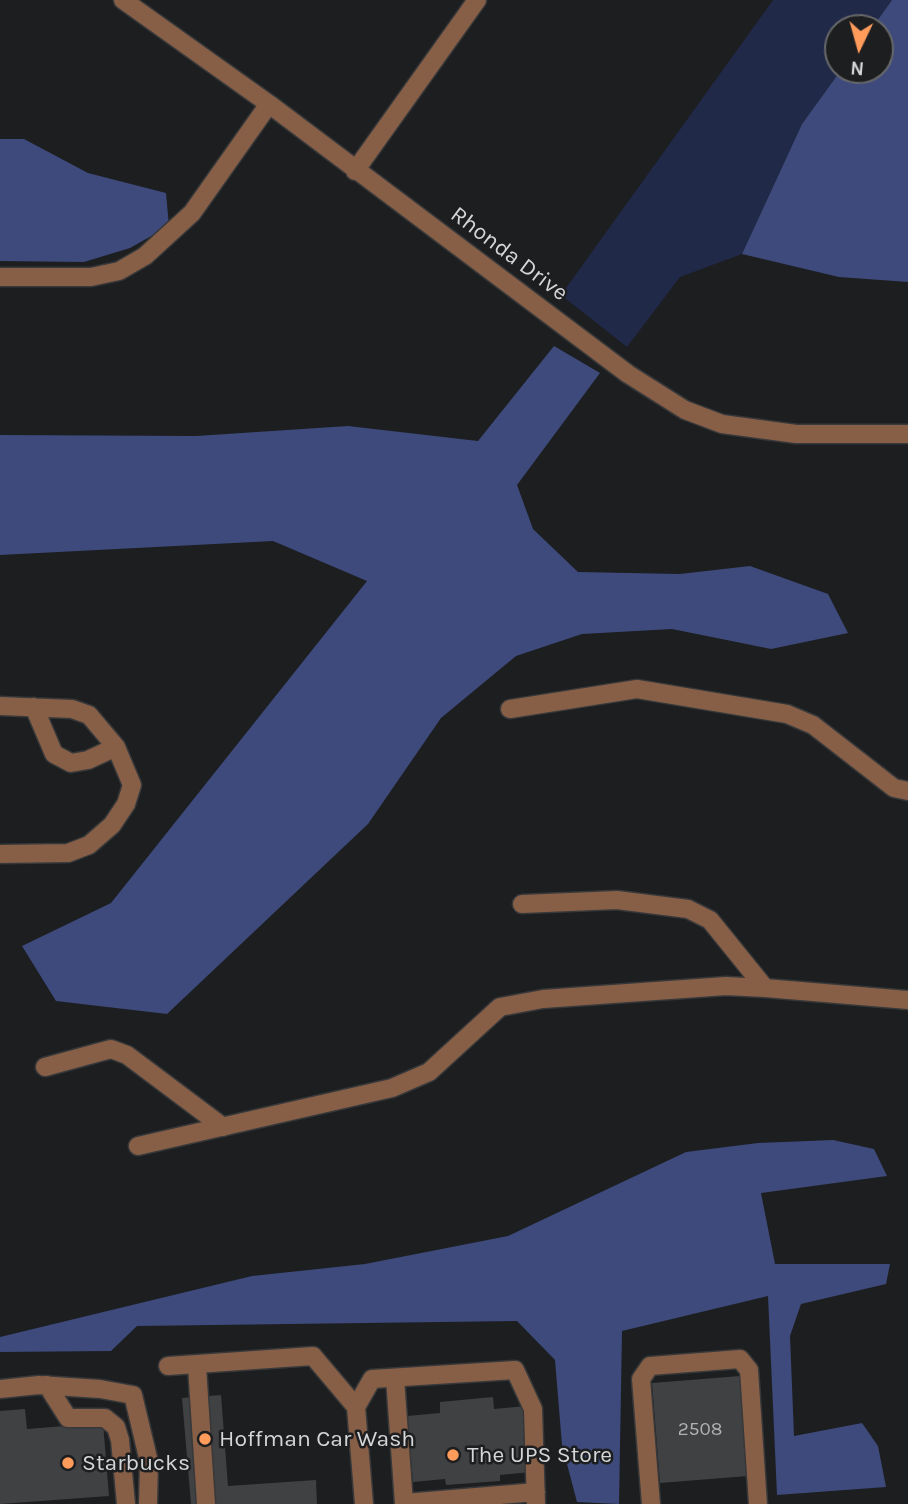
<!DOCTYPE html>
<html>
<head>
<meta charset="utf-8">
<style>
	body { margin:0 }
	#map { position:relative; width:908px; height:1504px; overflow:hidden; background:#1d1e20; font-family:Karla,sans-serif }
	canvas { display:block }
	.north { position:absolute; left:824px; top:14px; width:70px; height:70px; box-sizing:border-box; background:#1d1e20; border:2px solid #676869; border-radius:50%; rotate:185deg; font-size:19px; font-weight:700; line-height:28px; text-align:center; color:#d5d6d7 }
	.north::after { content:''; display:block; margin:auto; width:24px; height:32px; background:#ff9b5b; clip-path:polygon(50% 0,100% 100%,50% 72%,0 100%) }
</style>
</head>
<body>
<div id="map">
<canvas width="908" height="1504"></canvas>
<div class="north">N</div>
</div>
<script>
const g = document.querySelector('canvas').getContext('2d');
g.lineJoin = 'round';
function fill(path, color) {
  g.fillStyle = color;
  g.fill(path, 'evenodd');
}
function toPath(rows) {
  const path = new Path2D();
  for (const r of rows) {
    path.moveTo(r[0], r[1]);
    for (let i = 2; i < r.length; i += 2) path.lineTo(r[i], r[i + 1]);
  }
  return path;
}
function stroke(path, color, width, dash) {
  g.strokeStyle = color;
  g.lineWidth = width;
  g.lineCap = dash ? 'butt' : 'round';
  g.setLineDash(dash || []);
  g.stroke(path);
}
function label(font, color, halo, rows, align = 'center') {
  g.font = font + ' Karla,sans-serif';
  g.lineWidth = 5;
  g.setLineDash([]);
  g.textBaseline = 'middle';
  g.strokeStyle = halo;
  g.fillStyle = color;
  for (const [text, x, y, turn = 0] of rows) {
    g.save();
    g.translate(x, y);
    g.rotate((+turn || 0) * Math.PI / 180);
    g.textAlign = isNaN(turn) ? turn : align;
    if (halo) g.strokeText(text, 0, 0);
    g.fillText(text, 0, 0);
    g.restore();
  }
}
const green = toPath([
	[773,0,892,0,872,28,838,28,838,70,841,70,802,124,742,254,680,277,627,347,561,295]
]);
const forest = toPath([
	[892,0,908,0,908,282,839,277,742,254,802,124,841,70,880,70,880,28,872,28],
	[0,139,24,139,88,173,166,193,169,226,130,248,84,262,0,261],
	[554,346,600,373,517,485,533,529,578,572,680,574,750,566,828,594,848,633,771,649,672,629,582,634,516,656,441,718,368,824,167,1014,56,1001,22,946,111,903,367,581,273,541,0,555,0,435,196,436,348,426,478,441],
	[833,1140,874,1149,887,1176,761,1193,775,1264,890,1264,886,1284,801,1304,790,1336,794,1436,862,1423,878,1446,886,1487,777,1495,768,1296,622,1331,619,1504,577,1502,562,1445,555,1360,517,1321,137,1326,111,1351,0,1352,0,1337,252,1276,365,1264,508,1236,686,1152,758,1143]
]);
const building = toPath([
	[740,1376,748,1476,660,1483,652,1383],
	[221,1395,228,1486,316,1480,317,1504,191,1504,182,1398],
	[493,1397,494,1409,526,1406,531,1472,500,1475,500,1481,446,1485,445,1479,413,1482,407,1416,440,1413,440,1402],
	[25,1409,27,1429,103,1423,109,1496,0,1504,0,1411]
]);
const minor = toPath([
	[123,0,269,104,628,374,685,410,722,424,796,434,908,434],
	[355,171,477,0],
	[0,277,91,277,119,271,145,256,192,213,269,104],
	[0,706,72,709,89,715,116,747,132,785,126,804,112,825,89,845,68,853,0,854],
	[34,707,54,754,71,763,88,760,116,747],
	[510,709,637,689,787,714,813,725,894,788,908,791],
	[522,904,617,900,688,909,710,920,765,988,908,1000],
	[45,1067,111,1049,127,1055,223,1127],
	[138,1146,392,1088,429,1072,500,1007,543,999,726,986,765,988],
	[168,1366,313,1356,356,1407],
	[197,1366,206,1504],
	[395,1378,404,1504],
	[47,1385,68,1418,105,1418,116,1427,120,1440,126,1504],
	[0,1389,39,1385,100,1389,133,1395,149,1462,148,1504],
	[404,1503,536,1492],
	[364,1504,356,1407,372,1379,515,1370,533,1409,536,1504],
	[651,1504,641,1379,650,1366,740,1359,749,1370,758,1504]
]);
const markers = [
	[205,1439,7,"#ff9b5b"],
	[453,1455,7,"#ff9b5b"],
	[68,1463,7,"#ff9b5b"]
];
const numberNames = [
	["2508",700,1430]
];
const streetNames = [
	["Rhonda Drive",509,254,37]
];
const poiNames = [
	["Hoffman Car Wash",219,1439],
	["The UPS Store",467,1455],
	["Starbucks",82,1463]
];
fill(green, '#212949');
fill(forest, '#3d4a7b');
fill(building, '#404143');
stroke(minor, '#37383a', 21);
stroke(minor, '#875e46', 18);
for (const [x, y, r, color] of markers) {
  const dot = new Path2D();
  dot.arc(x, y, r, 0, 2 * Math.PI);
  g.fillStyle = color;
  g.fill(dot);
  stroke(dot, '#1d1e20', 2.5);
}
label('19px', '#b0b1b2', null, numberNames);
label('23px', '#d5d6d7', '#1d1e20', streetNames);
label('23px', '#d5d6d7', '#1d1e20', poiNames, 'left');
</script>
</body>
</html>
